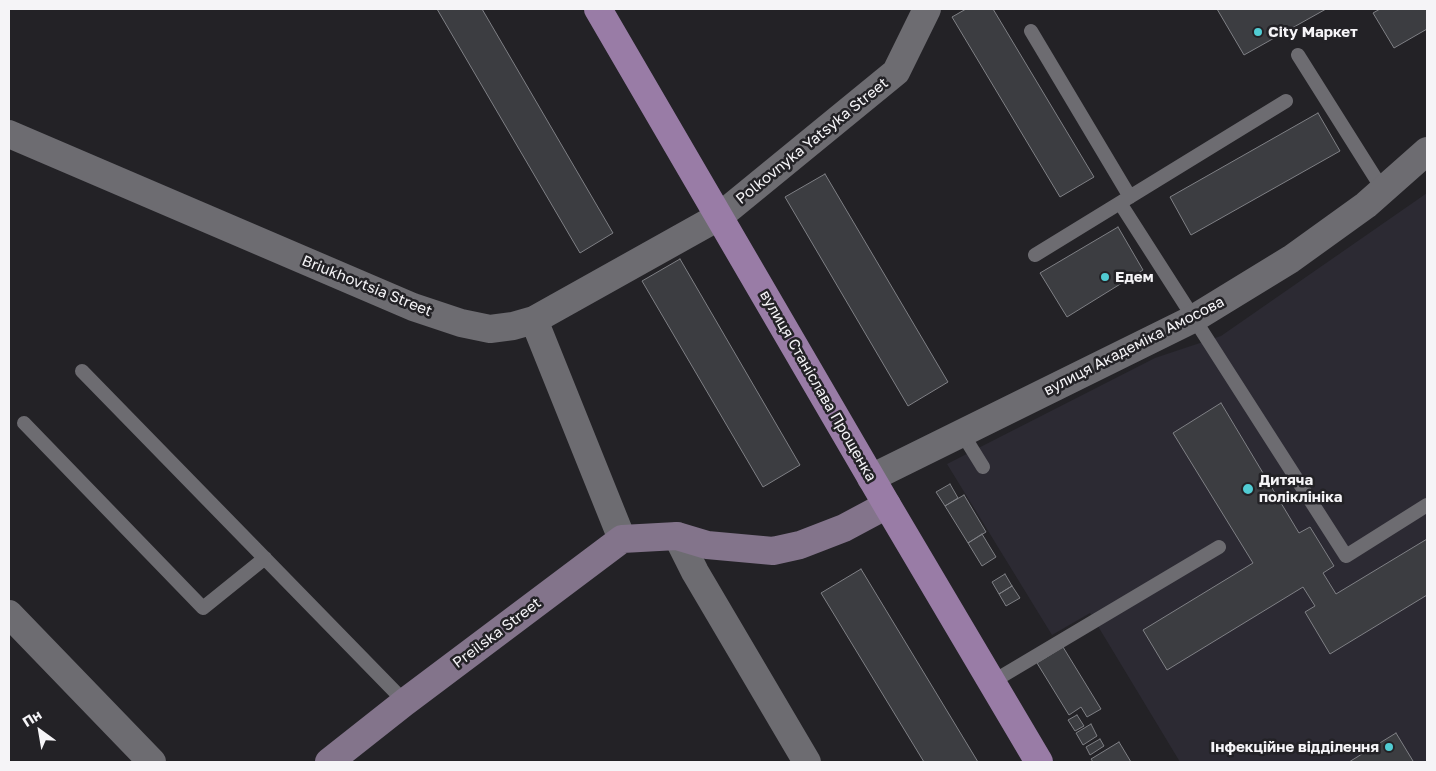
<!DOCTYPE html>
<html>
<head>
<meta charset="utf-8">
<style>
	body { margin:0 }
	#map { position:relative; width:1436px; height:771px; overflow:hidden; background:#232226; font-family:"Golos Text",sans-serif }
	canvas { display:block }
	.frame { position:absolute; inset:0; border:10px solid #f5f4f7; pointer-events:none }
	.north { position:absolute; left:15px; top:706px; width:50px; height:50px; -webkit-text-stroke:4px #232226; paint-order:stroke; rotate:328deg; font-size:14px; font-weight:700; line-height:20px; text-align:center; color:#f5f4f7 }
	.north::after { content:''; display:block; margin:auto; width:18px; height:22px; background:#f5f4f7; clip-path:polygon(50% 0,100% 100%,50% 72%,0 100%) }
</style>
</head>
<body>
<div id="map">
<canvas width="1436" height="771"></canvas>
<div class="frame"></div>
<div class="north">Пн</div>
</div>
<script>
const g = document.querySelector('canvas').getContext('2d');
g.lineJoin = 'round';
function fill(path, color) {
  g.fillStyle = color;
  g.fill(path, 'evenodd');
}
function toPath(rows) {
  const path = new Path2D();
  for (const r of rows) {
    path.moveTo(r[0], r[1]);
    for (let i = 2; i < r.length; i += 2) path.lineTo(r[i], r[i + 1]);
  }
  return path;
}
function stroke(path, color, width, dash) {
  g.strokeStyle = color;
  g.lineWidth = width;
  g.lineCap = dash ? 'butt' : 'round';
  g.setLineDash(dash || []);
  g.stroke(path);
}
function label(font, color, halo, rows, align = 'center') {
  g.font = font + ' "Golos Text",sans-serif';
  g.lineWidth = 5;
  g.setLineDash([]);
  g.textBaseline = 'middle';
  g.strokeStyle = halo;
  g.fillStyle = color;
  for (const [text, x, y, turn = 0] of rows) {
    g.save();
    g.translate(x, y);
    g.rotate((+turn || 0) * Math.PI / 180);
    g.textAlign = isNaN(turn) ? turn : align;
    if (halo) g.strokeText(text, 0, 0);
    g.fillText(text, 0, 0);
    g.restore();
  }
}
const built = toPath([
	[1427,193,1427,762,1180,762,1090,613,1052,635,947,464,1155,358,1221,336]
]);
const building = toPath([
	[437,9,482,9,613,233,580,253,437,9],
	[966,9,993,9,1094,177,1060,197,952,17,966,9],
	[1217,9,1326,9,1244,55,1217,9],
	[1380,9,1427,9,1427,29,1394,48,1373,13,1380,9],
	[1318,113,1340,151,1191,235,1170,197,1318,113],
	[825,174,948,382,908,406,785,197,825,174],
	[1118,227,1143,270,1067,317,1040,273,1118,227],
	[680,259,800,465,763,487,642,281,680,259],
	[1221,403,1299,533,1310,527,1334,566,1323,573,1336,594,1427,539,1427,595,1330,654,1305,612,1315,606,1303,587,1167,670,1143,630,1253,563,1173,433,1221,403],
	[950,484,958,498,945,506,936,492,950,484],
	[964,495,986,532,968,543,945,506,964,495],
	[982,534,996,557,982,566,968,543,982,534],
	[861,569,978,762,924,762,821,593,861,569],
	[1005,574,1012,586,999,594,992,582,1005,574],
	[1012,586,1020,598,1006,606,999,594,1012,586],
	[1063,647,1101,709,1087,717,1081,707,1069,715,1037,663,1063,647],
	[1077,715,1084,726,1075,731,1068,720,1077,715],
	[1091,724,1097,736,1083,745,1076,733,1091,724],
	[1396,733,1413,761,1411,762,1349,762,1396,733],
	[1100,739,1104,746,1090,755,1086,747,1100,739],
	[1119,742,1131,762,1093,762,1091,759,1119,742]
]);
const lane = toPath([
	[1031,31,1130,197],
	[1298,55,1383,190],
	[1120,203,1346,556,1427,505],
	[1035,255,1286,101],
	[82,371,405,702],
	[24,423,203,608,265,558],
	[962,433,983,467],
	[992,682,1219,547]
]);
const street = toPath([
	[9,134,413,307,461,323,490,329,513,326,534,320,720,216,896,72,927,9],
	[534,320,622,539],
	[871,478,1193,319,1291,259,1366,205,1427,151],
	[677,536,695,572,807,762],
	[9,614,152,762]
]);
const secondary = toPath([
	[329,762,405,702,622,539,677,536,707,545,773,551,800,545,844,528,887,505]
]);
const primary = toPath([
	[598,9,887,505,1039,762]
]);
const markers = [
	[1258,32,5,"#51ccd3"],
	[1105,277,5,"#51ccd3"],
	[1248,489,6,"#51ccd3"],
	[1389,747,5,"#51ccd3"]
];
const poiNames = [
	["City Маркет",1268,32],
	["Едем",1115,277],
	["Дитяча",1259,480],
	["поліклініка",1259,497],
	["Інфекційне відділення",1379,747,"right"]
];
const streetNames = [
	["Polkovnyka Yatsyka Street",812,141,-39],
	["Briukhovtsia Street",367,286,22],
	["вулиця Академіка Амосова",1134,346,-27],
	["вулиця Станіслава Прощенка",818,386,60],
	["Preilska Street",497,633,-37]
];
fill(built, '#2c2a33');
fill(building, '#3c3d41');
stroke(building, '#7f8085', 1);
stroke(lane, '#6d6c71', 14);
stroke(street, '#6d6c71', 28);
stroke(secondary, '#83748b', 28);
stroke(primary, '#997ca6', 28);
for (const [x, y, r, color] of markers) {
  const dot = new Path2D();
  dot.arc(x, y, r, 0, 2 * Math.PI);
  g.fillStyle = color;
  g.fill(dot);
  stroke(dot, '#232226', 2);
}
label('bold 15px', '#f5f4f7', '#232226', poiNames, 'left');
label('15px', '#f5f4f7', '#232226', streetNames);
</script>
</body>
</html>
